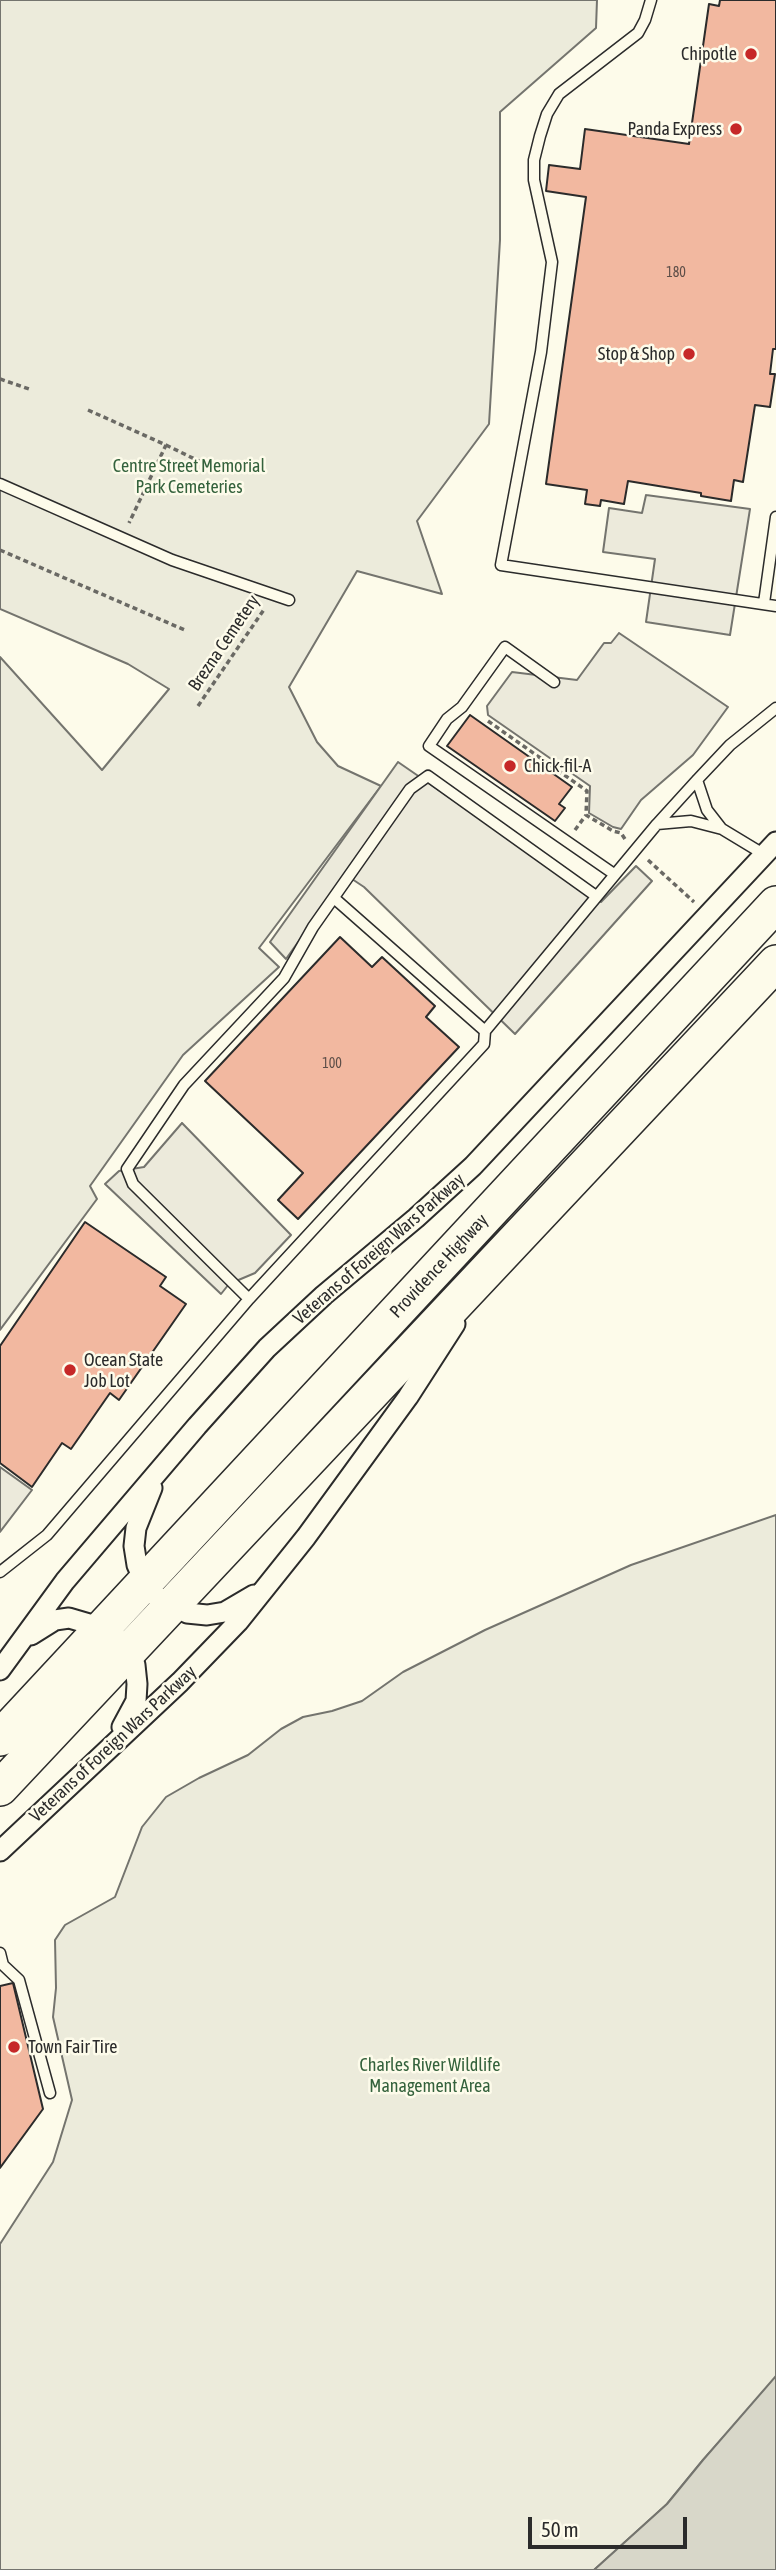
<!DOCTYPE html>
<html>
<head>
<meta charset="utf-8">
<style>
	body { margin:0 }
	#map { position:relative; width:776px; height:2570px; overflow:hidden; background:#fdfbea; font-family:"Asap Condensed",sans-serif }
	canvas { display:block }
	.scale { position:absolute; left:528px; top:2517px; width:159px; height:32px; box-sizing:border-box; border:4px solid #2b2b2b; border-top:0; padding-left:9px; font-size:21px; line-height:24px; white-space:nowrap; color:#2b2b2b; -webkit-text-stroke:5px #fdfbea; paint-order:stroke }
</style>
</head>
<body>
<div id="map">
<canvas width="776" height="2570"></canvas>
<div class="scale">50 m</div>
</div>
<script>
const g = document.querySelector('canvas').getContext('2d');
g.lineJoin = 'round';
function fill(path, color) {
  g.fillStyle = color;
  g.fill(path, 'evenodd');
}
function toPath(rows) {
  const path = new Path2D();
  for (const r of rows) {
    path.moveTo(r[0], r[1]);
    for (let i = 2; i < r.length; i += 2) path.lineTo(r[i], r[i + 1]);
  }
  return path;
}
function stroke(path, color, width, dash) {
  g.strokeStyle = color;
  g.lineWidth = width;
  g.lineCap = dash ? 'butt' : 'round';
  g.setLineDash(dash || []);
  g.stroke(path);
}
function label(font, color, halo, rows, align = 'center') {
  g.font = font + ' "Asap Condensed",sans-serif';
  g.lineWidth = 5;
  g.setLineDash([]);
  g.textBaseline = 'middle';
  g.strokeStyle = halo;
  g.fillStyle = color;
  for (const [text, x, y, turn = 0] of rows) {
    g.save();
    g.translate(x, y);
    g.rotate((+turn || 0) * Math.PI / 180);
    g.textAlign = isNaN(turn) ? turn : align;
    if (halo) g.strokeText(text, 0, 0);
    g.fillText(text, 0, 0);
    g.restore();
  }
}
const green = toPath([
	[0,0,597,0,596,28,500,112,500,240,489,424,417,521,442,594,357,571,289,687,317,742,338,766,381,786,259,948,279,967,183,1055,90,1186,97,1199,0,1330,0,657,102,770,169,689,128,664,0,609,0,0],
	[776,1515,776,2393,752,2415,739,2420,703,2460,667,2504,594,2570,0,2570,0,2244,53,2162,72,2100,53,2017,56,1988,55,1940,65,1925,115,1897,142,1827,166,1797,199,1778,248,1755,281,1729,303,1717,332,1711,362,1701,403,1672,485,1630,631,1565,776,1515]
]);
const parking = toPath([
	[646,495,750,509,730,635,646,622,655,559,603,552,609,508,642,513,646,495],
	[619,633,728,707,693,755,641,800,621,829,613,827,589,813,590,786,488,715,487,706,512,672,577,680,604,643,611,643,619,633],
	[398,762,601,902,636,866,652,881,515,1034,364,887,346,875,286,959,270,942,398,762],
	[182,1123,291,1235,255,1273,229,1284,221,1294,105,1184,119,1171,144,1167,182,1123],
	[0,1467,32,1490,0,1532,0,1467]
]);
const water = toPath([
	[776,2376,776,2570,594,2570,667,2504,703,2460,776,2376]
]);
const building = toPath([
	[720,0,776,0,776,349,773,349,770,374,775,374,770,407,755,405,743,482,734,480,731,501,701,496,701,493,628,481,624,504,601,500,600,506,585,504,587,490,546,484,586,197,546,191,549,165,580,169,585,129,689,144,709,4,719,6,720,0],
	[470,715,572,787,559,804,565,808,555,821,447,746,470,715],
	[340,937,372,967,382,957,435,1006,426,1017,459,1047,298,1219,278,1200,303,1173,205,1081,340,937],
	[85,1222,166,1277,160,1286,186,1304,119,1400,110,1393,71,1449,62,1443,32,1487,0,1463,0,1346,85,1222],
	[13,1983,43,2109,0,2168,0,1986,13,1983]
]);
const path = toPath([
	[0,379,32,390],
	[88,410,166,445,129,523],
	[166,445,215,469],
	[0,550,187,631],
	[198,706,265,608],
	[488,721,587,791,586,815,613,831,621,833,625,839],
	[575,830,586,815],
	[648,860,694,902]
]);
const lane = toPath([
	[651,0,645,20,638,33,559,94,547,114,540,136,534,160,534,180,552,262,541,352,501,565,776,606],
	[0,484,172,560,289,600],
	[764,603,776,517],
	[554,682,505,647,462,707,447,719,429,746,614,874],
	[697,780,707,810,721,828],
	[657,824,691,821,722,829,765,855],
	[485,1031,657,824,697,780,730,745,776,708],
	[249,1299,133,1184,127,1169,184,1085,284,978,313,927,410,789,428,776,596,896],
	[0,1572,47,1535,249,1299,484,1044,485,1031,334,898],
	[0,1953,3,1965,19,1980,50,2093]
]);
const street = toPath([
	[152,1488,136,1528,134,1546,137,1565,145,1583,154,1595,187,1613,207,1615,225,1612,254,1595],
	[31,1635,55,1620,69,1618,103,1628,116,1637,128,1651,135,1665,137,1684,136,1701,122,1727],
	[0,1670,65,1581,197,1426,267,1348,324,1295,416,1218,473,1166,776,842],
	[0,1851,180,1682,238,1622,306,1537,408,1397,455,1324]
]);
const highway = toPath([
	[0,1738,776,904],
	[0,1788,776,963]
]);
const markers = [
	[751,54,7,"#c62828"],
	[736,129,7,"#c62828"],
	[689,354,7,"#c62828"],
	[510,766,7,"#c62828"],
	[70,1370,7,"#c62828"],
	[14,2047,7,"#c62828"]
];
const numberNames = [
	["180",676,273],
	["100",332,1064]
];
const poiNames = [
	["Chipotle",737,54],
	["Panda Express",722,129],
	["Stop & Shop",675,354],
	["Chick-fil-A",524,766,"left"],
	["Ocean State",84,1360,"left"],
	["Job Lot",84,1381,"left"],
	["Town Fair Tire",28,2047,"left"]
];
const parkNames = [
	["Centre Street Memorial",189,466],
	["Park Cemeteries",189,487],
	["Charles River Wildlife",430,2065],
	["Management Area",430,2086]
];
const streetNames = [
	["Brezna Cemetery",224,643,-56],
	["Veterans of Foreign Wars Parkway",379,1249,-41],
	["Providence Highway",439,1266,-47],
	["Veterans of Foreign Wars Parkway",113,1744,-43]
];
fill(green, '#ecebdb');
stroke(green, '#74746e', 2);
fill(parking, '#eceadb');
stroke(parking, '#74746e', 2);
fill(water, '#d8d7c9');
stroke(water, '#74746e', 2);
fill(building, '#f2b8a0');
stroke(building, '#2b2b2b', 2);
stroke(lane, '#2b2b2b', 13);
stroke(street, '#2b2b2b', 23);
stroke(highway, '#2b2b2b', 38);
stroke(path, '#6a6964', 3.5, [5, 3.5]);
stroke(lane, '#fdfbea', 10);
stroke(street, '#fdfbea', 19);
stroke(highway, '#fdfbea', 35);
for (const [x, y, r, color] of markers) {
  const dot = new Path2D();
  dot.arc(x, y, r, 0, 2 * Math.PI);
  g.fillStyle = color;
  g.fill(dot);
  stroke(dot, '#fdfbea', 2.5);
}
label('14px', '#5d4e48', null, numberNames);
label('18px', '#2b2b2b', '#fdfbea', poiNames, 'right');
label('18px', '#34623c', '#fdfbea', parkNames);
label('18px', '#2b2b2b', '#fdfbea', streetNames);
</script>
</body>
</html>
